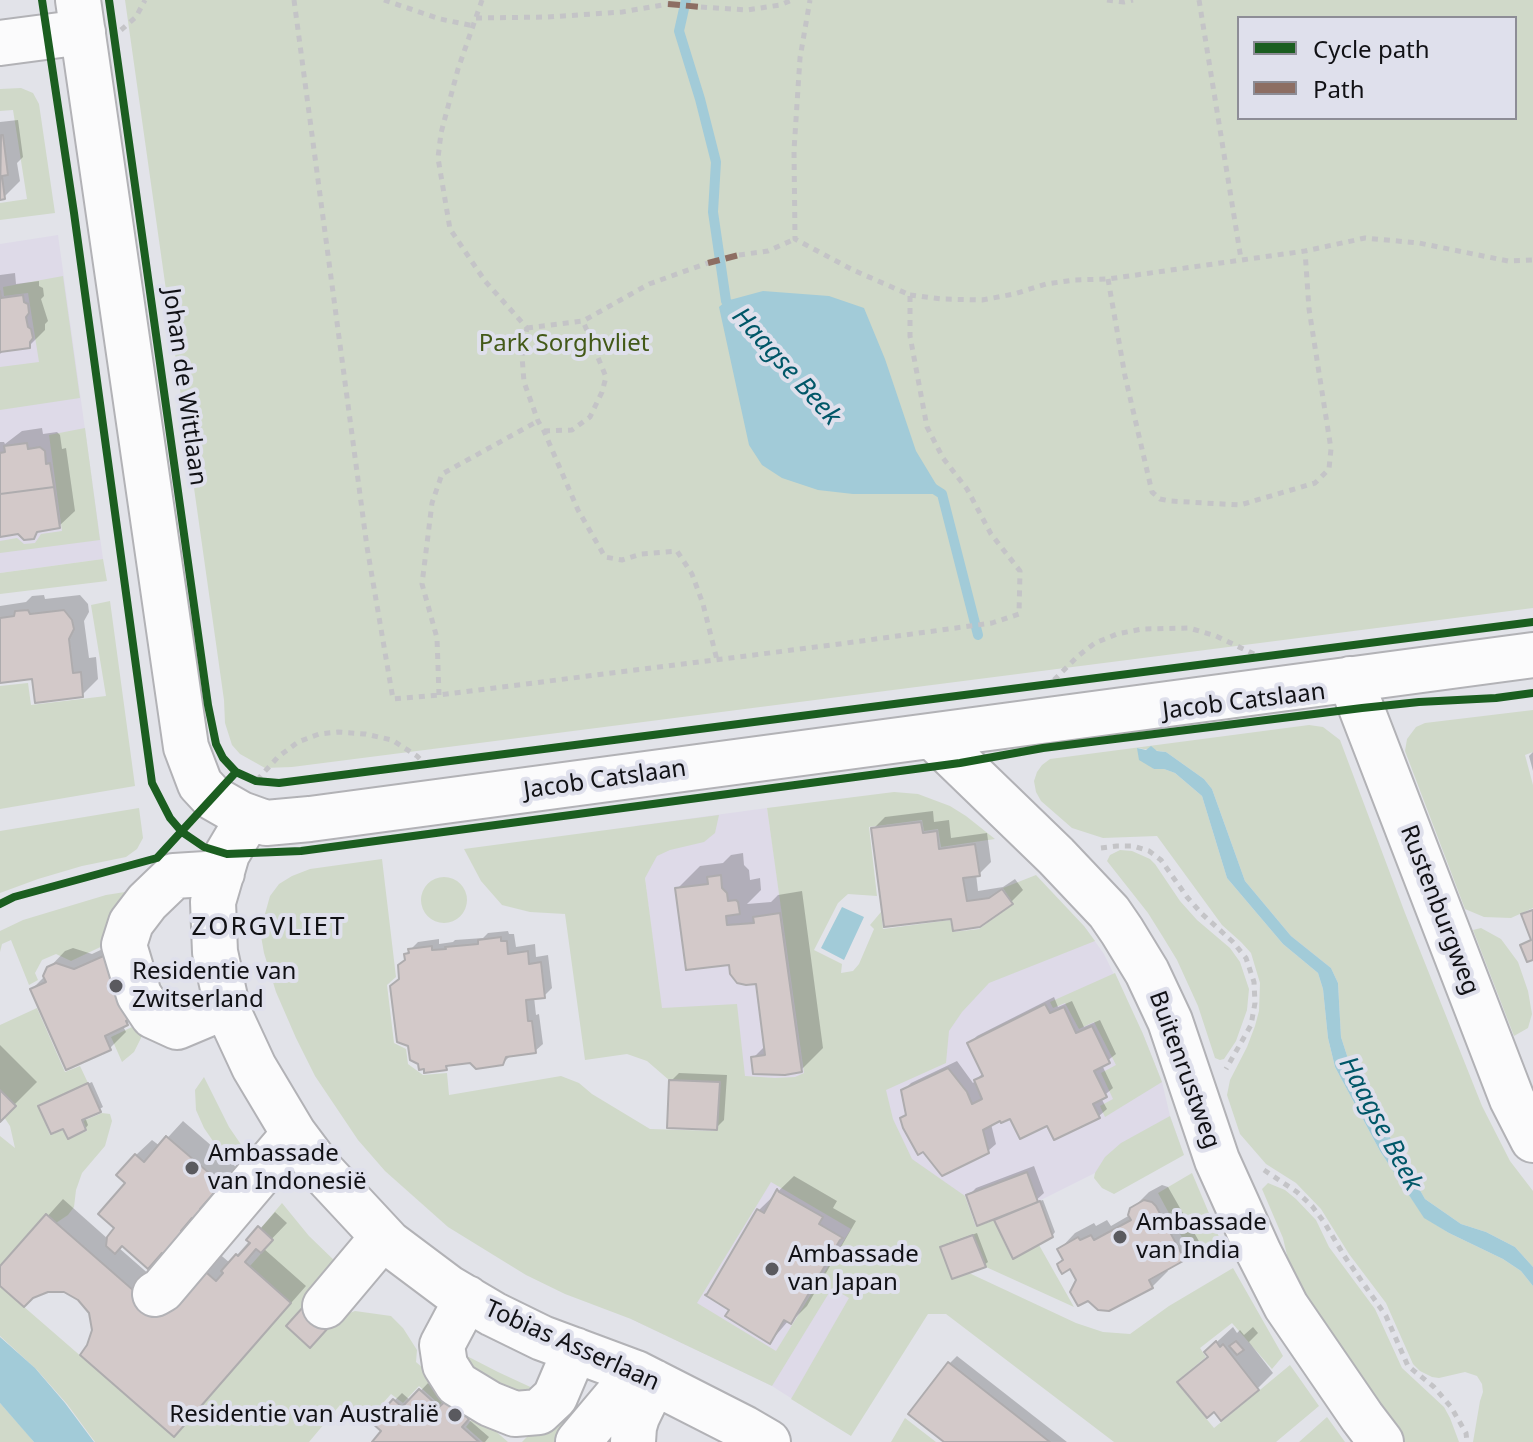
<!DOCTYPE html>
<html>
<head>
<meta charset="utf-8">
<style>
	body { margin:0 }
	#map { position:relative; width:1533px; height:1442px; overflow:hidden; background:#e2e3e9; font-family:"Noto Sans",sans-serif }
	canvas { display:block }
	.legend { position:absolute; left:1237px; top:16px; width:280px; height:104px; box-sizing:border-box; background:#dfe0ec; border:2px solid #8d8d96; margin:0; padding:10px 14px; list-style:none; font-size:24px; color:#111115 }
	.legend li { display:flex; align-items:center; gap:16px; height:40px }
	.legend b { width:40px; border:2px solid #8d8d96 }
</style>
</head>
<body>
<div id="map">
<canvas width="1533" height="1442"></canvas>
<ul class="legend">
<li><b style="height:10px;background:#1b5e20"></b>Cycle path</li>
<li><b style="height:10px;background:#8d6e63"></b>Path</li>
</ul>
</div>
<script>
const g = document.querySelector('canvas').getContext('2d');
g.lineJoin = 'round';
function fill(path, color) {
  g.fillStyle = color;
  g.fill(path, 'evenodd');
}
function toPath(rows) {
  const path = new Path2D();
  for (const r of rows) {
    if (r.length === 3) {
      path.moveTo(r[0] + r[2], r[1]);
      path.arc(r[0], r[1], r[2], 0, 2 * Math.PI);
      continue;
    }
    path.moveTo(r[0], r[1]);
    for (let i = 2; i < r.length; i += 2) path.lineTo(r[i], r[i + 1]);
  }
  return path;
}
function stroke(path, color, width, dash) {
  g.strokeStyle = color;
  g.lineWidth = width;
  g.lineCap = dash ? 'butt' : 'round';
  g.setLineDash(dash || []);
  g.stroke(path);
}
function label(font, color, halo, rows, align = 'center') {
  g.font = font + ' "Noto Sans",sans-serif';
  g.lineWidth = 8;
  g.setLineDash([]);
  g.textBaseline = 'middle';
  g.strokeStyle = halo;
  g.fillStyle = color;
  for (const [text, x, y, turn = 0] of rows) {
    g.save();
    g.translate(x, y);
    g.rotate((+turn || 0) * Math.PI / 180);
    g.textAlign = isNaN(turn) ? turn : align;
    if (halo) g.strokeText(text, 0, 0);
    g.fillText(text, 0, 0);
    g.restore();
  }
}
const commercial = toPath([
	[58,235,103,559,0,573,0,244],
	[767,808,798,1020,1084,926,1104,954,1143,1034,1162,1082,1170,1116,1181,1147,1095,1173,1041,1200,976,1227,902,1247,808,1409,772,1386,631,1319,718,1131,720,1082,669,1080,645,878,635,826]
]);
const green = toPath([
	[125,0,1533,0,1533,608,292,767,265,768,240,754,232,745,225,723,224,700],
	[1239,18,1515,18,1515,118,1239,118],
	[21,88,33,93,39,104,55,213,0,220,0,203,27,199,13,110,0,111,0,89],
	[63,276,80,398,0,410,0,367,39,362,28,293,4,296,3,287],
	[85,428,100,540,0,553,0,541,17,538,24,544,35,543,41,534,62,531,49,435],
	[103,559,107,581,0,594,0,573],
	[110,601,135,786,0,809,0,686,28,683,31,705,106,696,91,605],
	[1533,710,1533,752,1525,755,1533,785,1533,908,1511,918,1484,917,1465,909,1405,751,1407,739,1416,727,1425,723],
	[1309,725,1323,727,1340,740,1405,913,1482,1106,1510,1161,1533,1191,1533,1267,1515,1247,1486,1232,1461,1224,1425,1199,1352,1071,1341,1037,1338,983,1331,968,1291,936,1245,881,1212,789,1204,779,1166,752,1137,748,1154,769,1164,769,1175,773,1202,796,1227,878,1283,944,1318,973,1323,989,1328,1038,1335,1067,1380,1151,1424,1217,1449,1233,1503,1259,1521,1271,1533,1286,1533,1442,1473,1442,1480,1401,1483,1392,1482,1384,1477,1376,1465,1372,1439,1378,1432,1377,1420,1371,1413,1364,1386,1303,1349,1254,1321,1209,1296,1183,1266,1164,1240,1134,1227,1095,1230,1080,1247,1047,1255,1026,1259,1011,1260,983,1251,953,1241,942,1222,925,1157,836,1103,838,1072,828,1041,801,1036,792,1034,781,1037,772,1042,765,1050,759],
	[894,792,918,794,950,806,966,816,995,839,941,847,938,829,924,831,922,820,869,827,877,896,848,894,838,903,814,950,842,964,841,973,853,971,859,964,874,929,870,925,881,912,883,929,950,920,953,932,979,929,1013,904,1003,888,1036,875,1084,926,1095,941,989,983,962,1012,949,1031,946,1063,886,1090,893,1119,912,1159,965,1196,976,1227,994,1220,1012,1259,1039,1245,1074,1307,986,1267,973,1235,940,1247,952,1279,969,1273,1076,1323,1103,1332,1130,1334,1169,1306,1233,1268,1283,1356,1272,1369,1232,1323,1200,1348,1206,1357,1176,1382,1214,1428,1290,1365,1319,1406,1276,1442,1114,1442,946,1314,928,1314,851,1436,791,1399,849,1298,832,1288,772,1386,631,1319,565,1294,526,1275,448,1227,385,1171,358,1140,315,1076,296,1038,276,992,264,953,261,936,263,921,270,896,279,884,292,876,310,869,382,859,396,977,387,985,394,1043,406,1049,408,1064,423,1075,447,1073,449,1095,561,1076,579,1083,592,1094,650,1129,717,1131,720,1082,669,1080,647,1061,627,1054,585,1060,565,914,530,912,502,905,481,881,464,849,719,815,715,833,704,842,670,850,657,856,645,878,662,1008,737,1004,745,1076,775,1078,795,1077,804,1073,767,808],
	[771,1182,851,1229,776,1351,697,1303],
	[139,808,143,838,137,849,126,857,82,866,38,879,0,893,0,831],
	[1120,850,1132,851,1150,859,1155,864,1180,901,1197,920,1230,948,1240,962,1249,989,1247,1010,1236,1041,1224,1059,1220,1060,1215,1058,1198,1006,1177,960,1163,937,1148,913,1107,861,1110,855],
	[444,900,23],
	[125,892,136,894,111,942,71,961,56,954,42,960,35,973,38,980,29,985,11,940,2,944,0,952,0,931,23,920,106,895],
	[1481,928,1501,939,1518,962,1528,991,1532,1014,1528,1028,1514,1036,1473,930],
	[1115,973,1143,1034,1162,1082,1105,1117,1100,1106,1113,1099,1101,1073,1116,1065,1094,1022,1079,1029,1065,1003,1053,1008,1050,1002],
	[37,1008,65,1072,80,1066,88,1083,38,1105,50,1135,63,1130,67,1139,87,1131,83,1121,102,1113,110,1114,112,1121,105,1146,82,1173,76,1190,74,1207,68,1215,56,1223,46,1214,0,1266,0,1136,15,1148,10,1126,0,1111,0,1025],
	[131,1022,143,1026,141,1038,134,1052,122,1062,111,1037,132,1027],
	[204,1077,229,1127,255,1165,239,1161,215,1144,204,1128,196,1110,195,1090],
	[1170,1116,1184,1155,1114,1194,1102,1188,1094,1178,1095,1173,1105,1157,1121,1143],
	[1192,1173,1222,1244,1194,1260,1158,1193],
	[1268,1183,1285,1190,1296,1199,1316,1220,1329,1247,1375,1309,1402,1368,1444,1407,1450,1418,1459,1442,1404,1442,1382,1413,1293,1281,1283,1238,1262,1189],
	[282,1203,309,1236,338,1264,286,1326,310,1348,338,1317,355,1311,391,1316,403,1328,417,1350,416,1362,508,1442,483,1442,466,1427,472,1419,446,1397,440,1405,419,1386,403,1403,391,1394,376,1411,355,1412,340,1405,309,1442,95,1442,67,1404,37,1370,0,1336,0,1286,174,1437,291,1303,250,1266,273,1240,261,1228],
	[463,1354,498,1372,539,1391,532,1400,478,1384],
	[563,1400,588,1409,559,1442,522,1442],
	[0,1403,25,1431,34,1442,0,1442],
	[1327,1417,1345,1442,1299,1442],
	[905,1418,936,1442,891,1442]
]);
const water = toPath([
	[763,291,829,296,864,308,885,359,916,451,942,494,853,494,818,490,782,478,762,465,749,445,719,307,726,301],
	[1151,746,1157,751,1166,752,1204,779,1212,789,1245,881,1291,936,1331,968,1338,983,1341,1037,1352,1071,1425,1199,1461,1224,1486,1232,1515,1247,1533,1267,1533,1286,1521,1271,1503,1259,1449,1233,1424,1218,1380,1151,1335,1067,1328,1038,1323,989,1318,973,1283,944,1227,878,1202,796,1175,773,1164,769,1154,769,1139,760,1137,748,1146,750],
	[842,907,864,917,844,960,821,948],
	[0,1337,35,1368,65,1403,94,1442,34,1442,0,1403]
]);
const shadow = toPath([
	[18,120,23,157,17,163,20,181,4,197,0,198,0,122],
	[15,273,16,284,39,281,39,286,43,288,44,296,41,299,48,321,45,324,45,330,29,346,4,350,0,354,0,275],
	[42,428,43,434,57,432,60,435,62,449,66,448,75,511,59,526,41,529,33,537,19,532,0,535,0,442,4,442,5,444,22,431],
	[44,595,45,599,80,595,88,604,89,612,84,621,89,658,96,657,98,679,82,695,34,676,0,681,0,606,26,602,32,596],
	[1533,752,1533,771,1529,756],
	[933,811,934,822,949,820,951,838,987,833,991,862,979,874,976,874,978,891,1003,887,1015,879,1023,890,1011,902,953,916,873,829,885,817],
	[743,853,744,865,749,870,750,880,760,878,761,890,747,904,771,902,778,895,802,891,823,1048,801,1070,753,1058,766,1045,757,981,730,962,677,889,700,866,723,863,731,855],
	[508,931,509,934,514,934,516,947,535,944,536,957,548,955,552,988,544,996,534,997,536,1015,539,1014,543,1044,535,1051,511,1055,502,1064,471,1061,450,1064,446,1068,401,977,407,959,406,954,418,942,439,939,439,944,453,942,455,940,483,938,488,933],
	[124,939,143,1008,127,1024,123,1026,126,1032,110,1048,32,989,45,976,49,968,65,951,73,948,92,954],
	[1054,997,1058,1007,1072,1001,1084,1027,1100,1020,1116,1054,1102,1065,1113,1088,1101,1098,1107,1109,1099,1116,1048,1123,1011,1116,991,1124,996,1144,988,1151,908,1114,903,1091,911,1083,957,1061,973,1083,983,1073,969,1044,977,1036],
	[0,1045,37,1082,0,1119],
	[679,1073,727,1075,724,1120,716,1128,671,1081],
	[92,1082,103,1107,85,1117,88,1125,85,1129,41,1106,44,1103],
	[183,1121,236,1167,214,1192,221,1199,163,1251,122,1244,119,1248,175,1297,216,1251,230,1263,275,1212,287,1223,263,1248,306,1286,189,1419,94,1330,90,1312,80,1299,65,1290,0,1283,0,1269,63,1199,108,1239,117,1228,136,1155,152,1140,160,1146],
	[1034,1166,1044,1193,1033,1203,1043,1200,1055,1232,1052,1236,996,1220,1003,1214,969,1195,976,1188],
	[794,1176,837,1201,833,1208,856,1221,807,1306,791,1322,789,1320,771,1341,758,1211],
	[1162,1185,1168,1187,1200,1243,1184,1258,1166,1268,1168,1271,1152,1287,1078,1279,1060,1249,1075,1233,1094,1223,1096,1226,1107,1220,1111,1226,1130,1215,1132,1209,1149,1192],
	[977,1233,988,1262,984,1265,942,1247,946,1244],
	[1233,1327,1237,1333,1240,1330,1244,1335,1253,1327,1258,1333,1249,1342,1273,1373,1257,1389,1180,1382,1209,1355,1206,1352],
	[957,1356,1067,1442,947,1442,949,1364],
	[428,1383,448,1401,475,1410,468,1419,489,1437,485,1442,374,1442,384,1431,375,1423,395,1400,402,1393,411,1401]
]);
const stream = toPath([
	[686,0,679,31,700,99,716,162,713,212,726,301,733,310],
	[931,487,942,494,978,635]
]);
const building = toPath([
	[1,135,3,135,8,175,2,176,5,199,0,200,1,135],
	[0,291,1,298,23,295,24,302,28,304,29,313,26,317,28,327,31,329,33,338,30,342,30,348,0,352,0,291],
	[27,443,28,449,40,447,45,451,46,464,50,463,54,487,0,494,0,453,5,452,4,446,27,443],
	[54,487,60,528,37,532,34,539,24,540,18,534,0,537,0,494,54,487],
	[28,610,30,614,64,610,72,620,74,629,69,639,73,673,81,672,83,697,35,703,32,679,0,683,0,618,14,616,15,611,28,610],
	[921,822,923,833,937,831,939,849,975,844,980,876,963,878,967,901,989,898,1002,889,1013,904,980,927,953,931,951,919,884,927,871,828,921,822],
	[721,875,722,888,727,893,728,901,736,900,738,902,740,914,726,916,727,925,754,923,753,917,780,913,802,1072,785,1075,753,1074,751,1057,765,1055,756,984,746,985,737,983,730,974,729,965,686,970,675,888,708,884,707,877,721,875],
	[1533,910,1533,960,1527,962,1520,945,1531,940,1521,914,1533,910],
	[501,937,501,941,507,941,508,954,528,951,529,964,541,962,545,998,526,1000,528,1021,532,1021,536,1053,506,1057,503,1065,476,1069,470,1063,446,1066,447,1070,424,1073,424,1069,419,1070,418,1064,410,1060,408,1046,397,1042,390,986,399,979,398,965,405,960,404,954,409,953,408,949,432,946,432,950,446,949,445,947,478,944,478,940,501,937],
	[108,954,136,1016,126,1021,128,1025,105,1036,111,1050,66,1070,30,989,46,982,43,976,47,967,56,963,74,969,108,954],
	[1045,1004,1050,1013,1064,1007,1076,1033,1092,1026,1110,1063,1094,1071,1107,1097,1093,1104,1100,1118,1054,1140,1047,1126,1020,1139,1010,1119,1001,1123,1000,1121,983,1130,989,1153,942,1176,923,1152,918,1155,903,1128,900,1118,906,1115,901,1090,948,1068,967,1092,972,1104,982,1099,974,1080,983,1076,967,1043,1045,1004],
	[669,1080,720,1082,717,1130,667,1128,669,1080],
	[88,1083,101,1112,82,1120,86,1130,68,1139,63,1129,51,1134,38,1106,88,1083],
	[0,1090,16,1106,0,1122,0,1090],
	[166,1136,222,1184,200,1209,207,1216,199,1225,192,1218,181,1231,189,1237,170,1259,162,1253,148,1269,122,1246,115,1254,106,1246,107,1237,114,1228,98,1214,125,1183,116,1175,135,1154,144,1162,166,1136],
	[1027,1172,1038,1202,977,1226,966,1195,1027,1172],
	[777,1189,779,1192,823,1217,819,1224,843,1238,840,1240,791,1324,784,1320,770,1344,725,1316,729,1310,705,1295,707,1294,757,1209,764,1213,777,1189],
	[1144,1200,1152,1202,1156,1206,1185,1260,1149,1280,1153,1288,1109,1311,1098,1310,1088,1301,1078,1306,1070,1292,1076,1280,1070,1269,1062,1274,1059,1269,1057,1264,1063,1260,1057,1249,1078,1237,1080,1240,1091,1235,1094,1240,1131,1220,1128,1215,1130,1208,1144,1200],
	[1040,1201,1053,1237,1013,1259,994,1220,1040,1201],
	[46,1214,141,1297,199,1266,216,1281,223,1273,221,1271,236,1254,238,1256,250,1243,246,1240,258,1226,273,1240,261,1253,256,1249,245,1262,291,1303,174,1437,80,1355,87,1345,92,1330,89,1313,78,1300,64,1292,48,1292,33,1298,24,1307,0,1286,0,1266,46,1214],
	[973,1235,986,1267,952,1279,940,1247,973,1235],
	[313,1296,338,1317,310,1348,286,1326,313,1296],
	[1216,1341,1220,1347,1223,1344,1259,1390,1221,1421,1214,1412,1207,1418,1177,1382,1208,1357,1204,1352,1216,1341],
	[1236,1341,1244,1350,1237,1355,1229,1346,1236,1341],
	[948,1362,1050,1442,944,1442,908,1414,948,1362],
	[419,1389,439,1407,447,1400,469,1419,462,1427,479,1442,372,1442,381,1431,372,1423,393,1399,402,1407,419,1389]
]);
const path = toPath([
	[294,0,367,547,393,699,439,695,832,645,992,623,1019,614,1020,571,991,534,967,489,943,458,927,427,910,336,910,295,853,270,795,239,794,150,800,58,810,0],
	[384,0,440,19,474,26],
	[482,0,458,69,441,133,438,158,450,229,485,281,527,328,522,356,524,382,538,421,544,431,578,510,605,557,622,560,641,554,677,551,692,574,703,604,717,660],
	[1107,0,1124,2,1133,0],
	[1199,0,1241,259],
	[701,7,747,10,780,5,792,0],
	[476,18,548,17,622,12,668,4],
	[121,30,136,17,145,0],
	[739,255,768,251,795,239],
	[1108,279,1125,376,1152,492,1160,499,1170,501,1240,505,1315,483,1329,469,1331,449,1309,309,1305,251],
	[910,295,941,299,982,300,1014,294,1046,284,1074,280,1108,279,1305,251,1365,238,1419,243,1508,261,1533,260],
	[527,328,583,321,649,284,708,263],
	[544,431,572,430,590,417,602,392,606,377,583,321],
	[1054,680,1078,656,1095,643,1117,634,1142,629,1189,628,1216,636,1254,654],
	[439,695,437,638,422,584,432,503,442,474,538,421],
	[257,780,278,757,298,742,319,734,338,732,365,734,392,740,417,756,426,765],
	[1101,848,1117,846,1133,846,1149,851,1161,860,1187,897,1201,913,1233,942,1246,958,1254,982,1255,1003,1251,1025,1226,1069],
	[1264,1170,1297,1192,1312,1206,1324,1222,1345,1257,1386,1316,1408,1366,1434,1387,1451,1407,1466,1433,1467,1442]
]);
const minor = toPath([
	[78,0,186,747,200,784,213,798,241,814,266,823,310,819,1533,655],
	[0,43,83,32],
	[1350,679,1512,1099,1533,1140],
	[933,737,1056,856,1109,912,1122,931,1147,972,1170,1021,1217,1160,1259,1253,1286,1306,1362,1417,1381,1442],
	[249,817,227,854,213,902,215,952,228,1011,254,1067,294,1134,321,1170,389,1243,449,1288,493,1314,542,1338,636,1373,744,1428,768,1442],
	[222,873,174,876,147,902,131,923,124,945,139,995,153,1016,177,1027,227,1006],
	[155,1294,162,1290,294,1134],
	[467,1298,442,1345,445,1365,457,1384,490,1404,515,1414,539,1412,555,1397,575,1350],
	[325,1306,383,1237],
	[578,1442,636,1373],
	[633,1442,634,1427,637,1417,654,1382]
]);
const quiet = toPath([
	[668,4,701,7,702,5],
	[708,263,739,255]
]);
const cycleway = toPath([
	[42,0,74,213,152,783,170,818,182,832,204,847,227,854,301,851,960,763,1043,748,1362,708,1419,702,1496,698,1533,693],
	[109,0,208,705,216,744,223,758,236,772,256,781,279,783,1533,622],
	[0,904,14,897,157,858,236,772]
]);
const markers = [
	[116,986,8,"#5a5a5f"],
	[192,1168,8,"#5a5a5f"],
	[1120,1237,8,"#5a5a5f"],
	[772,1269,8,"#5a5a5f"],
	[455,1415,8,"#5a5a5f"]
];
const parkNames = [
	["Park Sorghvliet",564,344]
];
const streetNames = [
	["Johan de Wittlaan",184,387,82],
	["Jacob Catslaan",1244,702,-7],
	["Jacob Catslaan",605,780,-8],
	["Rustenburgweg",1439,910,69],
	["Buitenrustweg",1184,1070,70],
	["Tobias Asserlaan",572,1346,24]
];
const poiNames = [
	["Residentie van",132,972],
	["Zwitserland",132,1000],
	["Ambassade",208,1154],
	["van Indonesië",208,1182],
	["Ambassade",1136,1223],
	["van India",1136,1251],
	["Ambassade",788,1255],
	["van Japan",788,1283],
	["Residentie van Australië",439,1415,"right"]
];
const waterNames = [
	["Haagse Beek",786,367,48],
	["Haagse Beek",1380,1124,62]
];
const neighbourhoodNames = [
	["ZORGVLIET",269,928]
];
fill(commercial, '#dedae8');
fill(green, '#d0d9c9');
fill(water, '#a2cbd8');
fill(shadow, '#0003');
stroke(stream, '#a2cbd8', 10);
fill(building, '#d3c9c9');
stroke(building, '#aeacae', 2);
stroke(minor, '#b2b2b6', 48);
stroke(path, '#c4c4c7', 5, [6, 6]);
stroke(minor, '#fbfbfc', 44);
stroke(quiet, '#8d6e63', 6, [12, 6]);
stroke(cycleway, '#1b5e20', 8);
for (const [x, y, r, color] of markers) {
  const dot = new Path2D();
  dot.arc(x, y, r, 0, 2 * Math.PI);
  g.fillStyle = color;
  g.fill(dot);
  stroke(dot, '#dfe0ec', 3);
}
label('24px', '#435918', '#dfe0ec', parkNames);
label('24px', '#111115', '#dfe0ec', streetNames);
label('24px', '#111115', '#dfe0ec', poiNames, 'left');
label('italic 26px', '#005768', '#dfe0ec', waterNames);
g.letterSpacing = '2px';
label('26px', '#111115', '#dfe0ec', neighbourhoodNames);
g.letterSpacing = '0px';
</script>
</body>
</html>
